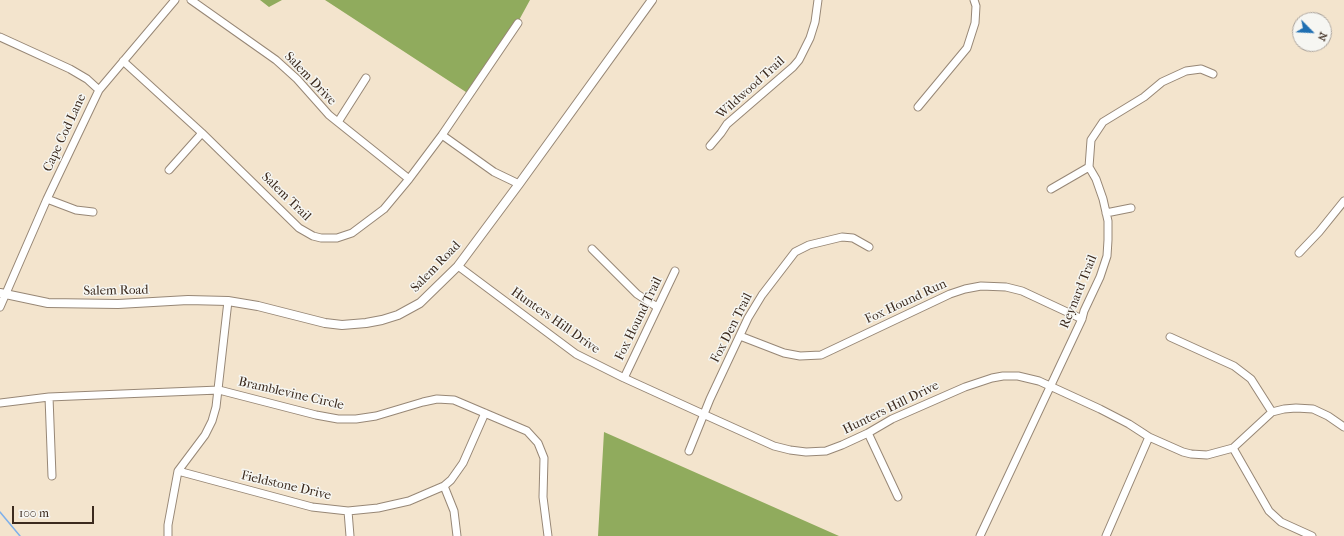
<!DOCTYPE html>
<html>
<head>
<meta charset="utf-8">
<style>
	body { margin:0 }
	#map { position:relative; width:1344px; height:536px; overflow:hidden; background:#f3e4cd; font-family:"IM FELL French Canon",serif }
	canvas { display:block }
	.north { position:absolute; left:1292px; top:12px; width:40px; height:40px; box-sizing:border-box; background:#f6f6f2; border:1px solid #aba49d; border-radius:50%; rotate:114deg; font-size:11px; font-weight:700; line-height:16px; text-align:center; color:#3b2a1e }
	.north::after { content:''; display:block; margin:auto; width:14px; height:18px; background:#1f6fb2; clip-path:polygon(50% 0,100% 100%,50% 72%,0 100%) }
	.scale { position:absolute; left:12px; top:506px; width:82px; height:18px; box-sizing:border-box; border:2px solid #3b2a1e; border-top:0; padding-left:5px; font-size:12px; line-height:14px; white-space:nowrap; color:#3b2a1e; -webkit-text-stroke:3px #f6f6f2; paint-order:stroke }
</style>
</head>
<body>
<div id="map">
<canvas width="1344" height="536"></canvas>
<div class="north">N</div>
<div class="scale">100 m</div>
</div>
<script>
const g = document.querySelector('canvas').getContext('2d');
g.lineJoin = 'round';
function fill(path, color) {
  g.fillStyle = color;
  g.fill(path, 'evenodd');
}
function toPath(rows) {
  const path = new Path2D();
  for (const r of rows) {
    path.moveTo(r[0], r[1]);
    for (let i = 2; i < r.length; i += 2) path.lineTo(r[i], r[i + 1]);
  }
  return path;
}
function stroke(path, color, width, dash) {
  g.strokeStyle = color;
  g.lineWidth = width;
  g.lineCap = dash ? 'butt' : 'round';
  g.setLineDash(dash || []);
  g.stroke(path);
}
function label(font, color, halo, rows, align = 'center') {
  g.font = font + ' "IM FELL French Canon",serif';
  g.lineWidth = 3;
  g.setLineDash([]);
  g.textBaseline = 'middle';
  g.strokeStyle = halo;
  g.fillStyle = color;
  for (const [text, x, y, turn = 0] of rows) {
    g.save();
    g.translate(x, y);
    g.rotate((+turn || 0) * Math.PI / 180);
    g.textAlign = isNaN(turn) ? turn : align;
    if (halo) g.strokeText(text, 0, 0);
    g.fillText(text, 0, 0);
    g.restore();
  }
}
const forest = toPath([
	[260,0,282,0,269,7],
	[325,0,530,0,518,22,469,94],
	[604,432,839,536,598,536]
]);
const stream = toPath([
	[0,512,20,536]
]);
const minor = toPath([
	[191,0,276,60,297,79,329,115,409,179],
	[0,37,70,69,87,79,99,90],
	[123,61,202,133,299,228,313,236,321,238,337,238,352,233,384,209,409,179,442,135,518,23],
	[918,107,967,48,975,23,976,6,974,0],
	[338,122,366,78],
	[442,135,494,172,519,184],
	[710,146,721,133,727,124,793,67,799,60,810,38,815,22,818,0],
	[169,170,202,133],
	[1051,189,1089,167],
	[47,199,76,210,93,212],
	[1106,213,1131,208],
	[592,249,637,294,657,307],
	[1299,253,1319,232,1344,201],
	[458,266,576,354,624,378,703,414,774,446,790,450,806,452,826,451,842,445,868,433,892,419,965,387,992,378,1003,376,1018,376,1039,381,1100,409,1129,424,1149,437,1183,452,1191,454,1207,455,1233,448,1272,412,1284,409,1296,408,1313,409,1328,416,1344,427],
	[0,307,47,199,99,90,175,0],
	[740,336,784,353,800,356,821,355,950,294,965,289,981,286,1006,287,1022,291,1082,319],
	[1170,337,1234,366,1251,379,1272,412],
	[624,378,675,271],
	[49,397,52,476],
	[0,403,49,397,219,390,316,415,338,419,356,419,376,416,423,402,437,399,454,400,527,431,538,443,544,458,543,497,548,536],
	[868,433,898,497],
	[1233,448,1269,511,1281,522,1312,536],
	[689,451,710,399,748,318,762,295,795,252,809,245,842,237,853,238,869,247],
	[178,471,312,507,348,511,378,508,409,501,444,486,451,480,463,463,485,413],
	[444,486,454,511,457,536],
	[348,511,350,536],
	[168,536,168,525,178,471,205,435,212,421,216,407,228,301],
	[980,536,1082,319,1084,311,1100,277,1107,256,1108,240,1108,221,1103,199,1096,179,1089,167,1091,140,1103,122,1144,97,1162,82,1186,71,1201,69,1213,74],
	[1106,536,1149,437]
]);
const tertiary = toPath([
	[0,293,48,303,118,304,188,300,228,301,258,306,325,323,342,325,366,323,382,320,398,315,420,303,458,266,519,184,652,0]
]);
const streetNames = [
	["Salem Drive",310,79,46],
	["Wildwood Trail",751,88,-42],
	["Cape Cod Lane",65,133,-65],
	["Salem Trail",286,197,44],
	["Salem Road",436,267,-46],
	["Salem Road",116,291,-1],
	["Reynard Trail",1079,292,-68],
	["Fox Hound Run",906,302,-25],
	["Fox Hound Trail",639,319,-64],
	["Hunters Hill Drive",555,321,35],
	["Fox Den Trail",732,328,-63],
	["Bramblevine Circle",291,394,13],
	["Hunters Hill Drive",891,408,-26],
	["Fieldstone Drive",286,486,13]
];
fill(forest, '#90ab5d');
stroke(stream, '#7eb0ea', 1.5);
stroke(minor, '#978776', 9);
stroke(tertiary, '#978776', 10);
stroke(minor, '#fff', 7);
stroke(tertiary, '#fff', 8);
label('13px', '#3b2a1e', '#f6f6f2', streetNames);
</script>
</body>
</html>
